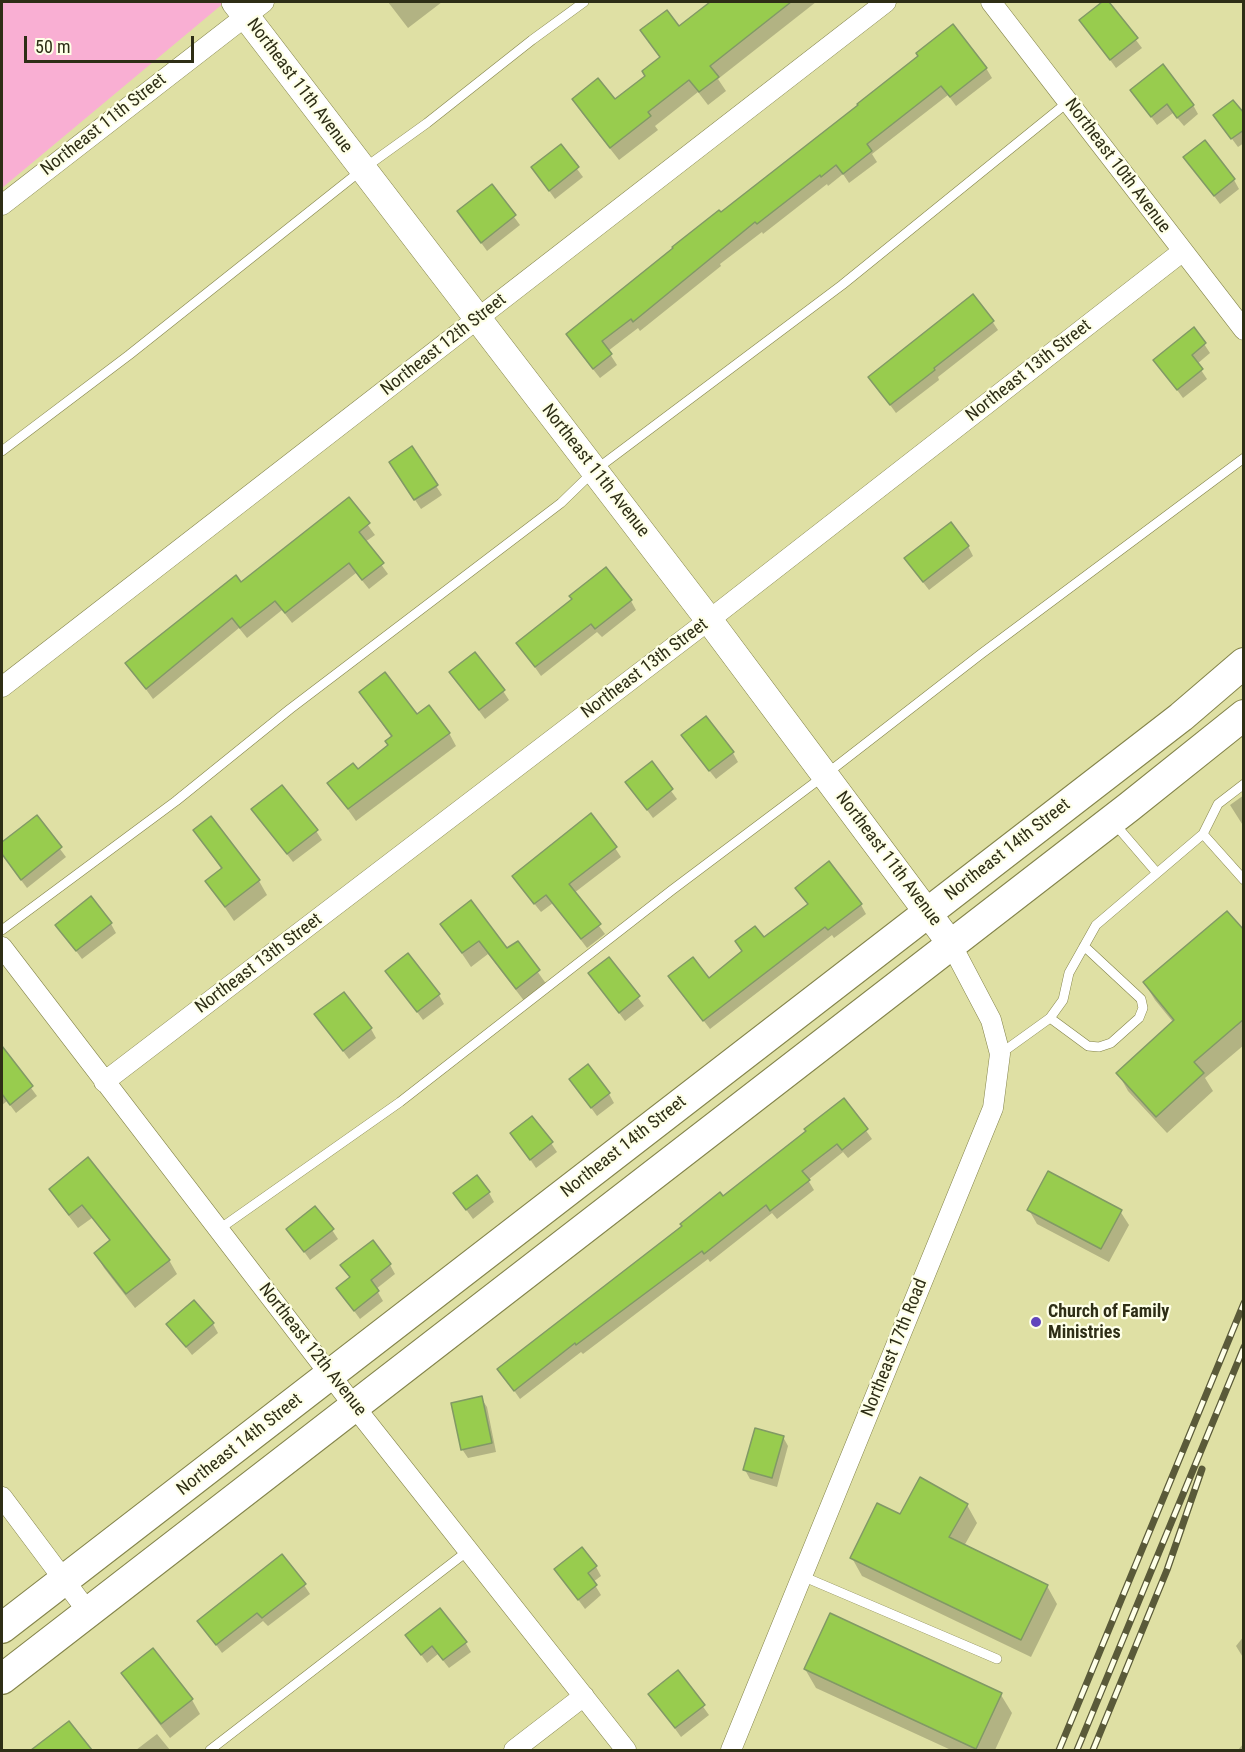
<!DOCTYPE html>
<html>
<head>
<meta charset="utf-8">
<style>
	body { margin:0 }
	#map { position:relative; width:1245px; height:1752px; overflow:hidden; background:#dfe0a4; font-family:"Roboto Condensed",sans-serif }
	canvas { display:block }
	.frame { position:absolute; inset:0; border:3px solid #2e2e16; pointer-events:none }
	.scale { position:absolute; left:24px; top:36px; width:170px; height:27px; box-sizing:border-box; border:3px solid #2e2e16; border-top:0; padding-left:8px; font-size:18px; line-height:21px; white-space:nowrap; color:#2e2e16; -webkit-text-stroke:4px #feffe7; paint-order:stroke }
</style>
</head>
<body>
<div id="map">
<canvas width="1245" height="1752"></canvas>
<div class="frame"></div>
<div class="scale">50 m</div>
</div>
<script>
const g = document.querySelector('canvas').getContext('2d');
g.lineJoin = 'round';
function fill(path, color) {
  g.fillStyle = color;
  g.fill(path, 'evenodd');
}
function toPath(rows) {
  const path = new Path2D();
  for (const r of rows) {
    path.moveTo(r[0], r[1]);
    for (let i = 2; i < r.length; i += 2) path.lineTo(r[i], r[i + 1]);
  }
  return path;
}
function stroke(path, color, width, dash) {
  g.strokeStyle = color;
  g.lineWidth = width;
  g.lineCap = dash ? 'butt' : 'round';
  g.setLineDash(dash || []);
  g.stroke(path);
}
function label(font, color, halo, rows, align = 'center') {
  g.font = font + ' "Roboto Condensed",sans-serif';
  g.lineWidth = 4.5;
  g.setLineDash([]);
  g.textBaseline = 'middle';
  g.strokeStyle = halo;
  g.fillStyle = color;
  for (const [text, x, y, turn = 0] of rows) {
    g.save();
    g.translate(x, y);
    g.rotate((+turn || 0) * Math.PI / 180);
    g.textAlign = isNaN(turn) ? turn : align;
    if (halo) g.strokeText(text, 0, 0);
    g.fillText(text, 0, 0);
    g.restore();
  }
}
const green = toPath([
	[2,2,225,2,2,188]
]);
const shadow = toPath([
	[388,2,442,2,408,28],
	[712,2,816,2,718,79,726,91,708,105,698,92,655,126,658,130,619,160,582,113,574,99,614,101,646,76,661,58,642,31,679,28],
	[1105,2,1107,2,1142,48,1116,68,1081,20],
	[986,68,992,78,956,106,948,95,872,154,877,162,849,183,843,174,828,186,827,184,763,234,762,232,720,264,721,266,640,331,638,328,608,351,617,365,600,378,573,344,568,334,860,106],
	[1132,90,1193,105,1198,114,1184,126,1173,113,1157,125],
	[1244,115,1244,143,1238,147,1215,116],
	[560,146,583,177,555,199,533,168],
	[1185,157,1234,180,1239,189,1220,204],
	[491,186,520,225,487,251,459,212],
	[992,321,998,330,938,377,939,380,896,413,870,378],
	[1194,329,1210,353,1197,364,1207,379,1183,398,1155,360],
	[396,471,436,486,442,495,421,509],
	[349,499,375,535,365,542,388,574,369,589,356,573,292,623,282,610,247,638,239,628,153,699,127,663,241,584],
	[968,546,973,556,929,590,912,568],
	[631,601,636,610,602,637,597,632,541,676,518,643],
	[451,673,503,691,509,700,485,719],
	[360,692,416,717,449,733,456,746,356,821,329,783,358,771,390,746,392,738],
	[688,744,733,753,738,762,716,779],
	[651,764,677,799,653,818,627,783],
	[1244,795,1244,827,1230,805],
	[36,817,66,857,27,888,3,856,2,844],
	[211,818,259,881,267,895,234,921,207,881,222,870,195,831],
	[259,818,316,831,322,840,293,862],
	[615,848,621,857,574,893,605,934,587,948,553,903,541,912,519,885],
	[797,888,861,905,866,914,834,938,832,935,710,1029,670,977,708,980,808,905],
	[111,924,116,933,82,959,57,925],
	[442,924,507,950,517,943,547,985,525,1002,488,954,471,967],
	[1244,933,1244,1045,1205,1078,1213,1091,1167,1133,1128,1091,1118,1073,1173,1022,1155,1000,1144,982],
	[609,959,644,1006,625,1021,590,974],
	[387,971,439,995,444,1004,423,1020],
	[316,1015,371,1029,376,1038,349,1059],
	[5,1053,37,1096,16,1113,7,1101,2,1105,2,1055],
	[571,1080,609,1094,614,1103,597,1116],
	[844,1100,872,1139,848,1158,843,1152,808,1180,814,1190,777,1219,772,1213,710,1262,708,1259,583,1354,581,1352,520,1399,499,1369,723,1198,808,1132],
	[512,1133,551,1143,557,1152,536,1168],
	[88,1160,169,1260,177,1274,135,1308,104,1268,96,1254,111,1242,92,1218,78,1228,59,1203,50,1189],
	[489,1193,494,1202,473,1219,455,1194],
	[1029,1210,1120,1211,1129,1225,1109,1262,1037,1224],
	[288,1229,332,1230,338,1239,310,1260],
	[390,1265,395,1274,376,1289,383,1301,360,1319,338,1289,351,1278,342,1266],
	[168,1324,213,1324,218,1333,192,1355],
	[481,1398,487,1407,496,1452,468,1458,462,1449],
	[783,1437,788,1446,777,1487,750,1479,745,1470],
	[967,1505,977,1523,964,1546,1047,1586,1057,1604,1031,1657,862,1576,852,1558,900,1516],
	[596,1567,601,1576,593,1582,601,1595,585,1609,556,1569],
	[304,1585,310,1594,268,1626,263,1621,222,1653,199,1621],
	[407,1635,465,1642,471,1652,449,1668,438,1654,427,1663],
	[1244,1636,1244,1659,1236,1646],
	[153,1650,192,1700,200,1714,170,1738,131,1687,123,1673],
	[805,1669,1001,1695,1012,1713,995,1750,951,1750,816,1688],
	[678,1672,709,1715,681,1737,650,1694],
	[68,1723,90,1750,33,1750],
	[157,1734,170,1750,136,1750],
	[1244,1743,1244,1750,1238,1750]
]);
const building = toPath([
	[710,2,791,2,710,66,719,77,699,92,689,80,648,112,651,116,610,148,572,99,598,78,615,99,645,76,642,71,660,57,640,30,667,10,679,26,710,2],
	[1102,2,1109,2,1138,38,1110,60,1079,20,1102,2],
	[953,24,987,68,950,97,941,86,867,144,872,151,843,174,836,165,821,177,820,175,757,224,755,222,633,322,631,319,602,341,612,354,593,369,566,334,673,248,672,247,719,210,721,212,858,105,857,104,918,56,916,53,953,24],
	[1163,64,1194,105,1177,118,1167,104,1151,117,1130,90,1163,64],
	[1233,100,1244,113,1244,130,1231,139,1213,115,1233,100],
	[1205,140,1235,179,1214,196,1183,157,1205,140],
	[561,144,579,167,549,191,531,167,561,144],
	[492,184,516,215,481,243,457,211,492,184],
	[973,294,994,321,934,368,935,370,890,405,868,377,973,294],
	[1194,327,1206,343,1192,355,1203,369,1177,390,1153,360,1194,327],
	[412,446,438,485,414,500,389,462,412,446],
	[349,497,370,523,359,532,384,563,362,580,349,563,285,613,275,601,240,628,232,618,146,689,125,663,236,575,241,582,349,497],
	[951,522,969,546,923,582,904,558,951,522],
	[606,567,632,600,595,629,591,624,535,667,516,643,572,599,569,596,606,567],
	[475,652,505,690,479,710,449,672,475,652],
	[385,672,417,714,429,705,450,733,348,809,327,783,353,763,358,769,388,745,385,741,392,736,359,692,385,672],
	[706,716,734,752,709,771,681,735,706,716],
	[652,761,673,789,647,810,625,782,652,761],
	[282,785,318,830,287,854,251,809,282,785],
	[591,813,617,847,569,884,601,924,581,939,546,895,534,904,512,876,591,813],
	[37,815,62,847,21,880,2,854,2,842,37,815],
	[211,816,260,880,225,907,205,881,222,868,193,830,211,816],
	[829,861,862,904,828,930,825,927,703,1021,668,976,693,957,709,978,742,951,735,941,755,926,764,937,808,904,795,888,829,861],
	[91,896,112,923,76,951,55,925,91,896],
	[471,900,507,948,518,941,540,970,516,989,479,941,462,953,440,924,471,900],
	[1227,911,1244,930,1244,1019,1194,1062,1204,1073,1156,1117,1116,1073,1174,1020,1143,982,1227,911],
	[408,953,440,994,417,1012,385,971,408,953],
	[609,957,640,996,619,1013,588,973,609,957],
	[344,992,372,1028,343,1051,314,1014,344,992],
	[2,1046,33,1086,10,1105,2,1094,2,1046],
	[588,1064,610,1093,591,1108,569,1079,588,1064],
	[844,1098,868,1129,842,1150,837,1144,802,1171,810,1180,770,1211,766,1205,704,1254,702,1251,576,1345,575,1343,514,1391,497,1369,682,1226,680,1224,720,1192,723,1196,806,1131,804,1129,844,1098],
	[532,1116,553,1142,530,1160,510,1133,532,1116],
	[88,1157,170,1260,126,1294,94,1253,110,1240,82,1205,69,1215,49,1189,88,1157],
	[1048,1171,1122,1210,1101,1249,1027,1210,1048,1171],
	[477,1175,490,1192,466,1210,453,1193,477,1175],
	[315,1206,334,1229,304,1252,286,1229,315,1206],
	[373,1240,391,1264,371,1280,379,1291,354,1311,336,1288,350,1277,340,1265,373,1240],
	[194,1300,214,1323,186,1347,166,1324,194,1300],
	[482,1396,492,1443,461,1450,451,1403,482,1396],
	[755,1428,784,1436,772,1478,743,1470,755,1428],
	[920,1477,968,1504,949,1537,1048,1585,1021,1640,850,1558,877,1503,900,1514,920,1477],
	[582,1547,597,1566,588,1573,597,1585,578,1600,554,1569,582,1547],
	[282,1554,306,1584,262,1618,257,1613,216,1645,197,1621,282,1554],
	[440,1608,467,1642,443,1660,432,1646,421,1655,405,1635,440,1608],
	[830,1613,1002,1693,976,1749,804,1669,830,1613],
	[153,1648,193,1699,161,1724,121,1673,153,1648],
	[678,1670,705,1705,675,1728,648,1694,678,1670],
	[69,1721,92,1750,31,1750,69,1721]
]);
const lane = toPath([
	[2,451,129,355,363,169,427,123,532,40,584,2],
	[1114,823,1157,873],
	[1203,834,1218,804,1244,784],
	[2,930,176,801,290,709,561,503,594,471,842,285,1068,102],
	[1050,1018,1088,1046,1099,1047,1111,1043,1139,1018,1143,1008,1141,999,1084,946],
	[1000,1054,1050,1018,1063,1000,1069,973,1096,925,1203,834,1244,880],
	[218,1230,400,1102,672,890,825,775,981,654,1244,458],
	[802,1576,997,1659],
	[210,1750,469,1550]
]);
const street = toPath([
	[991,2,1244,330],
	[2,205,264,2],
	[2,687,886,2],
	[2,947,354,1406,626,1750],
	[104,1082,709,620,1183,251],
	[2,1497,88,1612],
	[514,1750,584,1696],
	[731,1750,993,1108,1000,1054,991,1020,951,944]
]);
const secondary = toPath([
	[235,2,709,620,951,944]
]);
const primary = toPath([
	[2,1628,1115,768,1181,717,1244,663],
	[2,1679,1129,807,1244,715]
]);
const rail = toPath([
	[1059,1750,1244,1303],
	[1077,1750,1244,1347],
	[1093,1750,1167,1570,1202,1469]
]);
const markers = [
	[1036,1322,6,"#6044bc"]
];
const streetNames = [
	["Northeast 11th Avenue",299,86,53],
	["Northeast 11th Street",104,125,-38],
	["Northeast 10th Avenue",1117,166,53],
	["Northeast 12th Street",444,345,-38],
	["Northeast 13th Street",1029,371,-38],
	["Northeast 11th Avenue",595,471,52],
	["Northeast 13th Street",645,669,-37],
	["Northeast 14th Street",1008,850,-38],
	["Northeast 11th Avenue",888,859,53],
	["Northeast 13th Street",259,964,-37],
	["Northeast 14th Street",624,1147,-38],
	["Northeast 17th Road",895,1348,-68],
	["Northeast 12th Avenue",312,1350,52],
	["Northeast 14th Street",240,1445,-38]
];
const poiNames = [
	["Church of Family",1048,1312],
	["Ministries",1048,1333]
];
fill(green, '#f9afd3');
fill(shadow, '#0003');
fill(building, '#98cc4e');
stroke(building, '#819965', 1.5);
stroke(lane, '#83834a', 10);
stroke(street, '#83834a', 21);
stroke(secondary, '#83834a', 28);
stroke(primary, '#83834a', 32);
stroke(lane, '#fff', 9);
stroke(street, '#fff', 20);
stroke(secondary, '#fff', 27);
stroke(primary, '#fff', 30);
stroke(rail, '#5a5a39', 7);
stroke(rail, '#feffe7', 4.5, [14]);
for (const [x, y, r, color] of markers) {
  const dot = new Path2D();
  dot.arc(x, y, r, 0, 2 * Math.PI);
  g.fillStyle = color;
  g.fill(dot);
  stroke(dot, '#feffe7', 2);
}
label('18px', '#2e2e16', '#feffe7', streetNames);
label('bold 18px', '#2e2e16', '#feffe7', poiNames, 'left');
</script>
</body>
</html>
